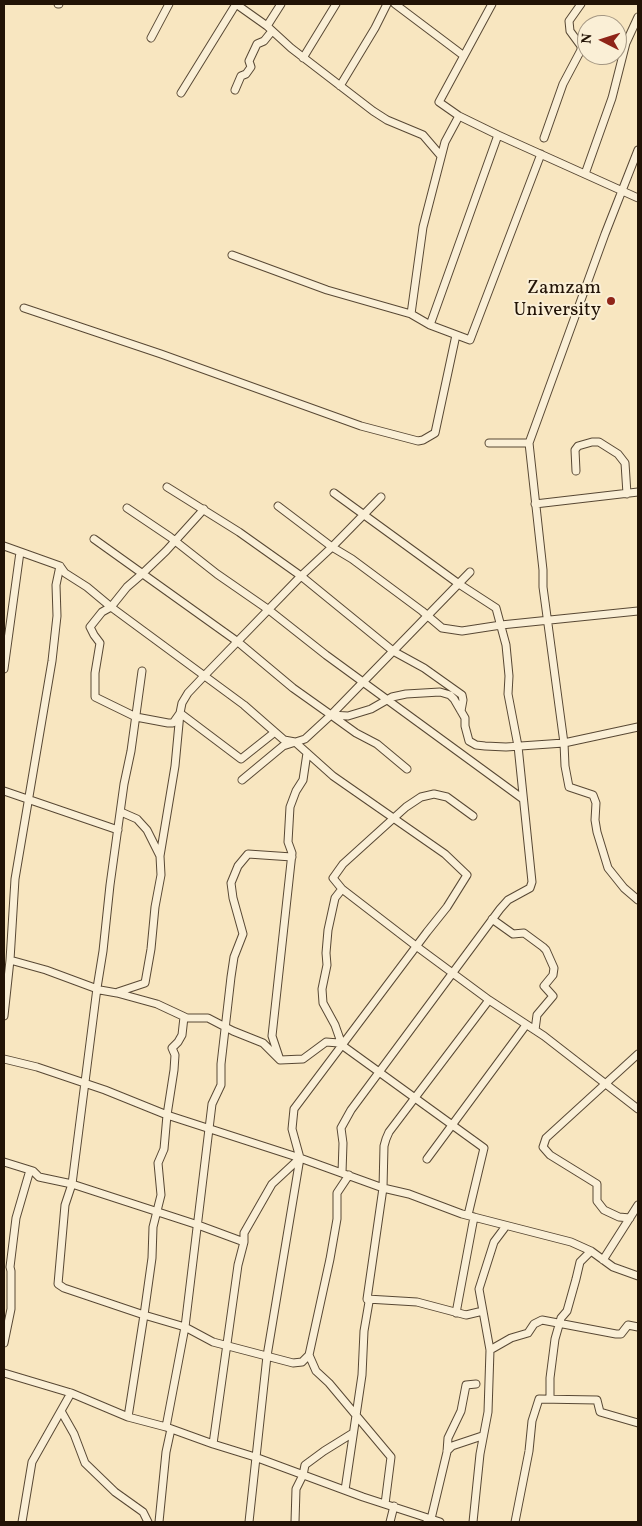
<!DOCTYPE html>
<html>
<head>
<meta charset="utf-8">
<style>
	body { margin:0 }
	#map { position:relative; width:642px; height:1526px; overflow:hidden; background:#f8e6c0; font-family:Vollkorn,serif }
	canvas { display:block }
	.frame { position:absolute; inset:0; border:5px solid #221306; pointer-events:none }
	.north { position:absolute; left:577px; top:15px; width:50px; height:50px; box-sizing:border-box; background:#faefd6; border:1px solid #a49783; border-radius:50%; rotate:275deg; font-size:14px; font-weight:700; line-height:20px; text-align:center; color:#221306 }
	.north::after { content:''; display:block; margin:auto; width:18px; height:22px; background:#8f2418; clip-path:polygon(50% 0,100% 100%,50% 72%,0 100%) }
</style>
</head>
<body>
<div id="map">
<canvas width="642" height="1526"></canvas>
<div class="frame"></div>
<div class="north">N</div>
</div>
<script>
const g = document.querySelector('canvas').getContext('2d');
g.lineJoin = 'round';
function toPath(rows) {
  const path = new Path2D();
  for (const r of rows) {
    path.moveTo(r[0], r[1]);
    for (let i = 2; i < r.length; i += 2) path.lineTo(r[i], r[i + 1]);
  }
  return path;
}
function stroke(path, color, width, dash) {
  g.strokeStyle = color;
  g.lineWidth = width;
  g.lineCap = dash ? 'butt' : 'round';
  g.setLineDash(dash || []);
  g.stroke(path);
}
function label(font, color, halo, rows, align = 'center') {
  g.font = font + ' Vollkorn,serif';
  g.lineWidth = 4;
  g.setLineDash([]);
  g.textBaseline = 'middle';
  g.strokeStyle = halo;
  g.fillStyle = color;
  for (const [text, x, y, turn = 0] of rows) {
    g.save();
    g.translate(x, y);
    g.rotate((+turn || 0) * Math.PI / 180);
    g.textAlign = isNaN(turn) ? turn : align;
    if (halo) g.strokeText(text, 0, 0);
    g.fillText(text, 0, 0);
    g.restore();
  }
}
const minor = toPath([
	[58,4,59,4],
	[236,4,267,26,291,48,373,111,387,120,423,135,441,156],
	[395,4,464,56],
	[492,4,439,102,459,116,498,135,638,198],
	[267,26,281,4],
	[151,38,169,4],
	[303,58,336,4],
	[340,86,375,28,387,4],
	[235,90,241,76,246,74,251,67,249,61,257,44,264,41,272,31],
	[181,93,236,4],
	[544,138,563,84,581,50,581,46,570,31,569,21,581,4],
	[585,174,612,98,626,43,638,17],
	[232,255,327,290,411,314,430,325,470,340,541,154],
	[24,308,161,354,361,426,418,441,423,440,435,433,456,335],
	[411,314,423,227,445,142,459,116],
	[430,325,498,135],
	[489,443,529,443,543,570,543,587,564,743,565,766,569,787,593,795,596,803,595,820,597,832,608,868,624,888,638,900],
	[529,443,605,234,638,150],
	[576,471,575,450,578,446,592,442,599,442,618,454,625,463,627,494],
	[167,487,239,532,301,576,393,651,424,668,462,695,463,700,461,711],
	[334,493,459,584,496,608,506,645,509,676,508,694,518,746,532,882,530,888,508,900,500,909,351,1110,341,1128,343,1143,342,1173],
	[535,504,638,492],
	[278,506,332,547,352,559,422,611,442,628,462,631,501,625,638,611],
	[127,508,170,537,217,574,269,610,326,655,523,799],
	[94,539,238,642,293,688,331,715,356,733,377,744,407,769],
	[4,546,60,566,65,573,87,587,111,607,244,705,284,740,295,742,333,776,445,854,467,875,447,907,427,932,294,1109,292,1129,300,1158,267,1356,249,1522],
	[4,669,20,552],
	[142,671,131,751,124,784,110,885,103,951,97,988,72,1184,65,1205,58,1284,64,1288,144,1315,185,1327,213,1342,293,1363,302,1362,309,1355,330,1259,337,1219,337,1193,349,1175],
	[331,715,470,572],
	[275,732,241,759,180,713,182,703,188,693,205,675,301,576,332,547,381,497],
	[242,780,283,746,305,739,331,715,348,716,371,709,392,697,406,694,440,692,450,695,454,699,465,718,465,726,469,741,476,745,485,746,506,747,564,743,638,727],
	[4,791,118,830],
	[473,816,447,797,434,794,421,797,406,807,343,864,333,878,342,889,416,946,489,1000,544,1036,638,1109],
	[160,856,175,766,180,713,173,723,168,723,136,717,95,697,95,673,100,643,94,635,90,627,102,612,111,607,127,587,142,574,166,551,204,509],
	[342,889,335,898,328,930,326,953,327,965,322,989,323,1003,335,1025,342,1045],
	[492,919,513,934,524,933,543,947,546,950,554,968,553,975,544,986,553,996,537,1015,535,1030],
	[10,960,46,970,100,990,117,993,157,1004,187,1018,208,1018,233,1031,263,1043,280,1060,303,1059,326,1042,339,1043,484,1148,468,1215],
	[118,992,145,983,151,949,155,907,161,875,160,856,147,830,137,819,121,812],
	[4,1016,10,960,15,879,52,661,57,616,56,585,60,566],
	[279,1057,272,1036,292,853,288,842,290,807,296,791,303,780,307,753],
	[4,1059,37,1067,105,1090,167,1115,300,1158,383,1188,409,1194,462,1214,571,1242,591,1251,613,1267,638,1276],
	[427,1159,526,1025],
	[4,1162,33,1171,39,1177,72,1184,198,1225,244,1242,244,1233,272,1184,300,1158],
	[630,1218,619,1217,604,1210,597,1201,597,1184,550,1155,543,1147,546,1138,638,1054],
	[603,1260,638,1205],
	[367,1299,417,1302,466,1315,483,1311],
	[456,1313,474,1217],
	[4,1343,11,1309,11,1271,10,1267,16,1218,30,1170],
	[490,1350,511,1338,528,1333,534,1324,542,1320,616,1334,621,1334,628,1325,638,1327],
	[309,1355,316,1371,329,1383,391,1457,385,1504],
	[4,1373,71,1393,128,1417,166,1427,213,1444,255,1457,363,1497,440,1522],
	[550,1399,550,1378,555,1339,561,1318,567,1311,576,1279,580,1262,591,1251],
	[61,1411,74,1434,85,1463,115,1492,143,1512,148,1522],
	[128,1417,144,1315,152,1258,153,1227,161,1195,158,1163,164,1149,167,1115,174,1070,175,1055,172,1048,178,1042,182,1035,184,1017],
	[166,1427,185,1327,212,1104,221,1085,221,1064,231,977,234,957,243,934,233,898,231,883,238,866,248,854,292,857],
	[213,1444,238,1265,244,1242],
	[447,1451,452,1446,482,1436],
	[345,1490,362,1375,364,1331,369,1302,367,1299,383,1188,384,1146,386,1139,389,1132,489,1000],
	[22,1522,32,1462,71,1393],
	[159,1522,166,1452,171,1429],
	[295,1522,296,1489,303,1475,305,1465,324,1451,353,1433],
	[390,1522,394,1506],
	[427,1522,431,1519,447,1452,448,1438,461,1411,466,1385,476,1384],
	[473,1522,480,1454,488,1412,490,1350,479,1289,494,1242,506,1226],
	[515,1522,529,1451,532,1421,539,1399,597,1400,600,1412,638,1423]
]);
const markers = [
	[611,301,5,"#8f2418"]
];
const poiNames = [
	["Zamzam",601,290],
	["University",601,312]
];
stroke(minor, '#584834', 9);
stroke(minor, '#faefd6', 7);
for (const [x, y, r, color] of markers) {
  const dot = new Path2D();
  dot.arc(x, y, r, 0, 2 * Math.PI);
  g.fillStyle = color;
  g.fill(dot);
  stroke(dot, '#faefd6', 2);
}
label('19px', '#221306', '#faefd6', poiNames, 'right');
</script>
</body>
</html>
